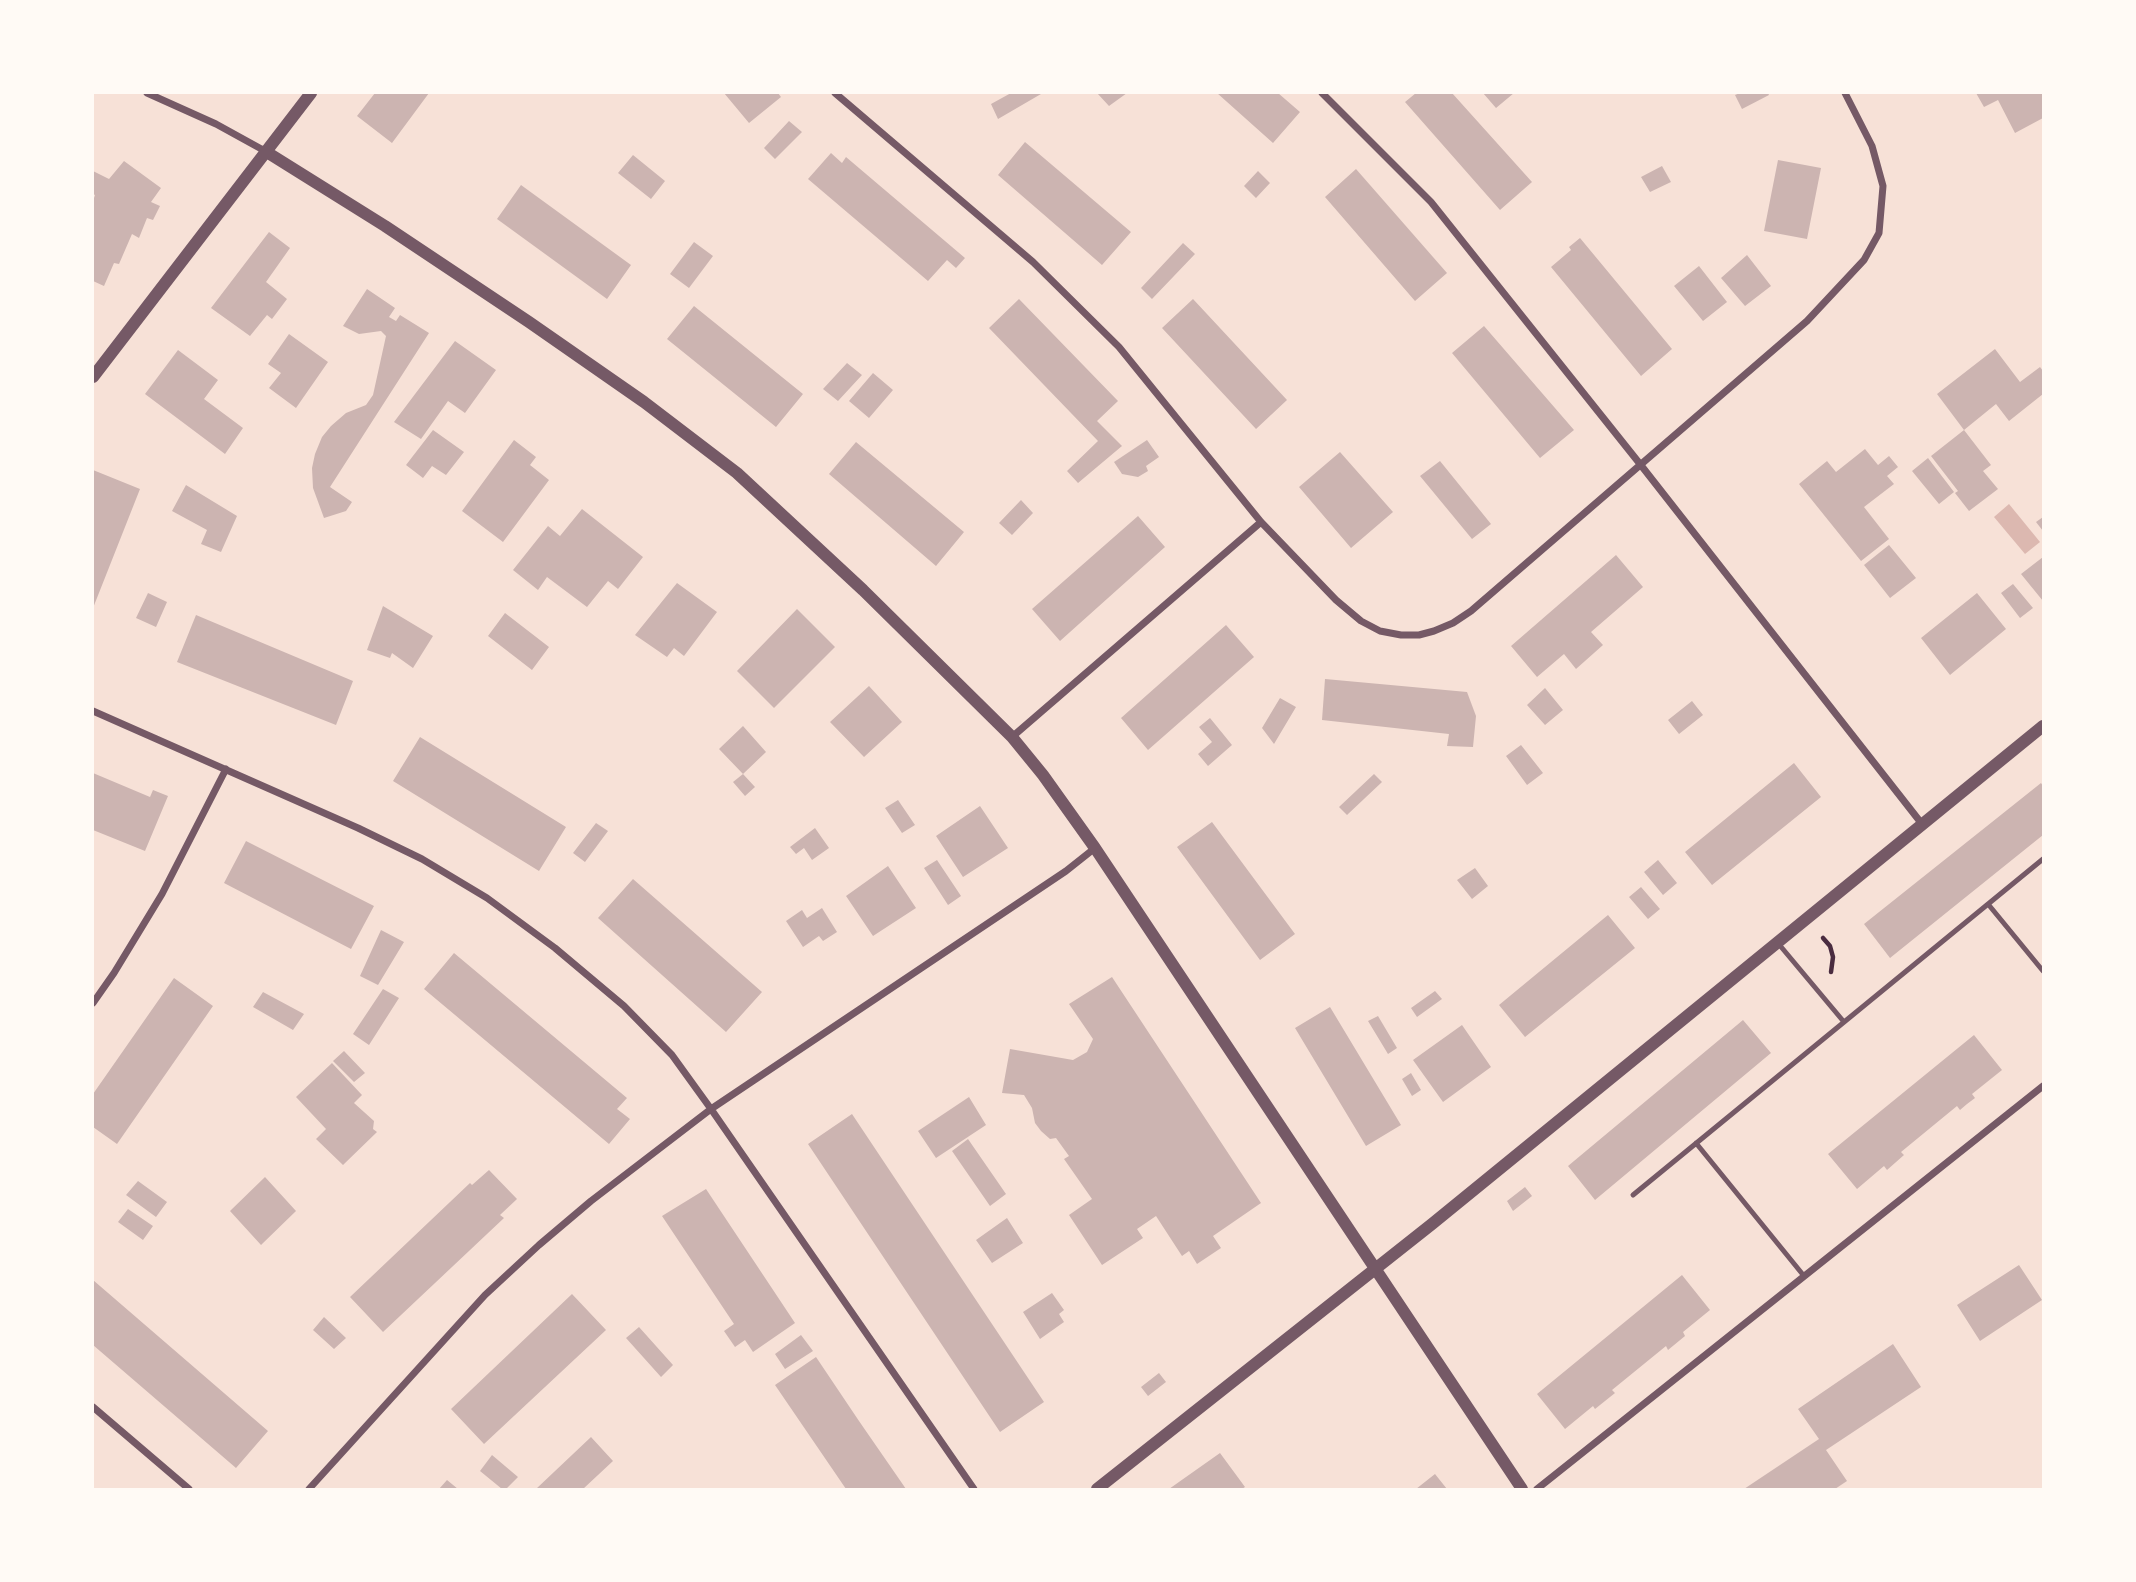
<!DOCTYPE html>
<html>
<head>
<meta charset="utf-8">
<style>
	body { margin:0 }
	#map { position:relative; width:2136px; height:1582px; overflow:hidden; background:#f7e1d7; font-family:"Exo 2",sans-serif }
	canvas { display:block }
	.frame { position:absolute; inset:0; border:94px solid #fffaf5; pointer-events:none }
</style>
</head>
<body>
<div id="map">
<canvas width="2136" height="1582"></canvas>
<div class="frame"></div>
</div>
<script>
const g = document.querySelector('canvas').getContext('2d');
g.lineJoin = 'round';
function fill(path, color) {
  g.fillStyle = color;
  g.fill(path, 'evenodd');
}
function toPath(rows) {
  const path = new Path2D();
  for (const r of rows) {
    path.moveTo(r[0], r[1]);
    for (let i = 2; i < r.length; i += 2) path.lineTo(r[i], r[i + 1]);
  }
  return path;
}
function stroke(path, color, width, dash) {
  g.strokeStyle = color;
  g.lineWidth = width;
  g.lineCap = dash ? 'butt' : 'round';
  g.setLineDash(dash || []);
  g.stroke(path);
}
const water = toPath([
	[2009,504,2040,542,2025,554,1994,517]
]);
const building = toPath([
	[375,93,429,93,392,143,357,116],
	[724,93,778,93,781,97,749,123],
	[1011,93,1040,93,1041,94,998,119,991,104],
	[1097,93,1127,93,1109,106],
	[1217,93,1278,93,1300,112,1273,143],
	[1416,93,1452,93,1532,182,1500,210,1405,102],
	[1483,93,1514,93,1496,108],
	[1740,93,1768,93,1769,95,1742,109,1735,95],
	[1976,93,2043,93,2043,118,2015,133,1998,100,1984,107],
	[789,121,802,132,775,159,764,148],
	[1025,142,1131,232,1102,265,998,175],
	[831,153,842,163,846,157,965,258,956,268,947,260,928,281,808,179],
	[633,155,665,181,651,199,618,173],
	[1778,160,1821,168,1807,239,1764,231],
	[124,161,161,188,151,202,160,206,153,220,147,218,139,238,132,234,119,264,114,263,104,286,93,281,93,201,95,195,93,194,93,171,109,179],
	[1662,166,1671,182,1650,192,1641,177],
	[1356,169,1447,273,1415,301,1325,197],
	[1258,171,1270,183,1256,198,1244,186],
	[521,185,631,265,607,299,497,219],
	[269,232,290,248,266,282,287,299,272,319,267,315,250,336,211,308],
	[1580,238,1672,349,1641,376,1551,267,1571,250,1569,247],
	[694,242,713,256,689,288,670,274],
	[1183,243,1195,254,1152,299,1141,288],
	[1747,255,1771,286,1745,306,1721,278],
	[1699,266,1727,302,1703,321,1674,286],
	[367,289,395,308,389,317,396,321,400,315,429,333,330,487,352,502,346,511,324,518,313,488,312,468,315,454,322,437,331,426,346,413,366,405,373,395,386,336,381,331,359,334,343,326],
	[1019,299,1118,401,1097,421,1122,446,1078,483,1067,471,1098,441,989,328],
	[1193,299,1287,400,1256,429,1162,328],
	[694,306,803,394,776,427,667,339],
	[1484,326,1574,430,1540,458,1452,353],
	[289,334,328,362,296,408,269,388,281,373,268,364],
	[455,341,496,370,465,413,448,401,421,439,394,422],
	[1995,349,2020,382,2040,367,2043,371,2043,394,2009,421,1996,404,1964,430,1937,394],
	[178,350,218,380,204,399,243,428,225,454,145,394],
	[847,363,862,375,838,401,823,389],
	[873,373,893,390,869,418,849,401],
	[433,430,464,452,446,475,432,466,423,478,406,465],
	[1964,430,1991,465,1983,471,1998,489,1969,511,1955,493,1958,491,1931,456],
	[514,440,536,457,530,465,549,480,503,542,462,511],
	[1147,440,1159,457,1146,466,1148,471,1138,477,1122,474,1114,462],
	[856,442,964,532,936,566,829,474],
	[1865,449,1878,465,1889,456,1898,467,1887,476,1894,484,1864,507,1889,539,1861,561,1799,484,1827,461,1836,472],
	[1340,452,1393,512,1351,548,1299,487],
	[1928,458,1954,492,1939,504,1912,471],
	[1440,461,1491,524,1472,539,1420,476],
	[93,470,140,489,93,608],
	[186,485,237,516,221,552,201,544,207,530,172,511],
	[1021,500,1033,513,1012,535,999,523],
	[582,509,643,557,618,589,608,581,587,607,547,577,538,590,513,570,548,526,560,536],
	[1138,516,1165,547,1060,641,1032,609],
	[2043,517,2043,531,2036,522],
	[1889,545,1916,578,1890,598,1864,565],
	[1616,555,1643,587,1591,632,1603,645,1576,669,1564,654,1537,677,1511,646],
	[2043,557,2043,601,2021,574],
	[677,583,717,612,684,656,674,648,667,657,635,635],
	[2013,584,2033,608,2020,618,2001,593],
	[148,593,167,602,156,627,136,618],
	[1977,593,2006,629,1950,675,1921,638],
	[383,606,433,636,413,668,392,653,390,658,367,650],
	[797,609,835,647,774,708,737,671],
	[505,613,549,647,532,670,488,636],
	[196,615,353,681,336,725,177,662],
	[1226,625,1254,657,1148,750,1121,718],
	[1325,679,1467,692,1476,716,1473,747,1447,746,1449,734,1322,720],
	[869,686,902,722,864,757,830,722],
	[1545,688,1563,710,1545,725,1527,705],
	[1280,698,1296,707,1274,744,1262,728],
	[1692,701,1703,715,1679,734,1668,720],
	[1210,718,1232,745,1208,766,1198,754,1212,742,1199,727],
	[743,726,766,752,743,774,719,749],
	[420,737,566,827,539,871,393,781],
	[1521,745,1543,773,1527,785,1506,756],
	[1794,763,1821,797,1712,885,1685,852],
	[93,773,150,797,153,790,168,796,145,851,93,830],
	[743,774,755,787,745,796,733,782],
	[1374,774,1382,782,1347,815,1339,807],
	[2041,783,2043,786,2043,835,1890,958,1864,924],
	[898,800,915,825,902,833,885,808],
	[980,806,1008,848,963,877,936,836],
	[1212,822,1295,934,1260,960,1177,847],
	[596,823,608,831,585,862,573,853],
	[815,828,829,848,812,860,804,848,796,854,790,847],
	[246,841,374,906,351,949,224,883],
	[937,860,961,896,948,905,924,868],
	[1658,860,1677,883,1663,895,1644,872],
	[888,866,916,908,873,936,846,896],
	[1475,868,1488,886,1472,899,1457,880],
	[633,879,762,992,726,1032,598,918],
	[1641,887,1660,909,1648,919,1629,897],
	[822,908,837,932,823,941,819,936,803,947,786,921,802,910,807,918],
	[1608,915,1635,948,1525,1037,1499,1005],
	[381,930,404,942,378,985,360,976],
	[454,953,627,1098,617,1109,630,1119,609,1144,424,989],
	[1112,977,1261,1203,1213,1236,1221,1248,1197,1264,1189,1251,1182,1256,1156,1216,1137,1229,1143,1238,1102,1265,1069,1215,1092,1199,1064,1159,1069,1156,1056,1138,1050,1139,1041,1131,1035,1123,1032,1108,1024,1095,1002,1093,1010,1049,1073,1060,1087,1052,1093,1039,1069,1004],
	[174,978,213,1006,117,1144,93,1127,93,1094],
	[383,989,399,998,369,1045,353,1034],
	[1435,991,1442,999,1417,1017,1411,1008],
	[263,992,304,1014,293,1030,253,1007],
	[1330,1007,1401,1125,1366,1146,1295,1028],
	[1378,1016,1397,1048,1388,1054,1368,1021],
	[1743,1020,1771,1053,1595,1200,1568,1166],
	[1462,1025,1491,1067,1443,1102,1413,1060],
	[1974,1035,2002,1070,1972,1094,1975,1098,1967,1104,1960,1110,1957,1106,1901,1152,1904,1155,1887,1170,1884,1166,1857,1189,1828,1154],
	[344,1051,365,1073,354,1082,333,1061],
	[332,1063,362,1095,354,1103,374,1121,373,1129,377,1132,343,1165,316,1139,326,1129,296,1097],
	[1411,1073,1421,1090,1412,1096,1402,1079],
	[969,1097,986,1125,936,1158,918,1131],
	[852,1114,1044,1402,1000,1432,808,1144],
	[968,1139,1006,1194,990,1206,952,1151],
	[489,1170,517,1199,500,1215,504,1218,383,1332,350,1297,470,1183,472,1185],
	[265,1177,296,1211,261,1245,230,1211],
	[138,1181,167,1202,156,1217,126,1195],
	[1525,1187,1532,1196,1513,1211,1507,1201],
	[706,1189,795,1323,753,1352,745,1340,735,1347,724,1331,734,1324,662,1216],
	[128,1209,153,1226,143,1240,118,1222],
	[1007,1218,1023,1243,992,1263,976,1240],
	[2019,1265,2042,1300,1980,1341,1957,1305],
	[1682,1275,1710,1310,1683,1332,1685,1336,1668,1350,1666,1346,1612,1390,1615,1393,1595,1409,1593,1406,1565,1429,1537,1394],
	[93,1280,268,1431,236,1468,93,1345],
	[1052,1293,1064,1310,1059,1314,1064,1322,1040,1339,1023,1312],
	[572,1294,606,1330,484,1444,451,1409],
	[324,1317,346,1338,334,1349,313,1330],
	[639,1327,673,1365,661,1377,626,1338],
	[801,1335,813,1351,785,1369,775,1354],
	[1893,1344,1921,1387,1826,1450,1847,1481,1835,1489,1744,1489,1819,1439,1798,1409],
	[816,1357,859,1421,906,1489,846,1489,775,1385],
	[1159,1373,1166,1382,1148,1396,1141,1387],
	[591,1437,613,1461,583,1489,536,1489],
	[1220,1453,1245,1487,1242,1489,1169,1489],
	[492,1455,518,1477,506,1489,502,1489,480,1471],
	[1435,1474,1447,1489,1416,1489],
	[447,1480,458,1489,439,1489]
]);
const path = toPath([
	[1823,938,1830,946,1833,957,1831,972]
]);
const service = toPath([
	[1988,904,2043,971],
	[1777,942,1844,1022],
	[1696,1143,1804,1276],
	[1633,1195,2043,859]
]);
const minor = toPath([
	[147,93,216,124,265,151],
	[835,93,1033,262,1119,347,1261,522,1336,600,1361,621,1380,631,1401,635,1419,635,1434,631,1453,623,1471,611,1807,321,1864,260,1879,233,1883,186,1872,146,1845,93],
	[1322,93,1431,202,1640,464,1922,824],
	[93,711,358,828,422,859,487,898,555,948,624,1006,672,1055,711,1109,974,1489],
	[1012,737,1261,522],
	[93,1003,114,973,162,894,226,769],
	[93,1407,189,1489],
	[309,1489,485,1295,539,1245,591,1201,711,1109,1066,871,1095,848],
	[1537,1489,2043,1086]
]);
const tertiary = toPath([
	[265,151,385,226,529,322,644,402,737,473,863,590,1012,737,1043,775,1095,848,1522,1489],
	[93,377,311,93],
	[1097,1489,1432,1224,2043,726]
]);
fill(water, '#dcb8b0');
fill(building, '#ccb4b1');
stroke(path, '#4a2c40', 4.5);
stroke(service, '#755966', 5);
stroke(minor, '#755966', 7);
stroke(tertiary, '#755966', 12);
</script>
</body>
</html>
